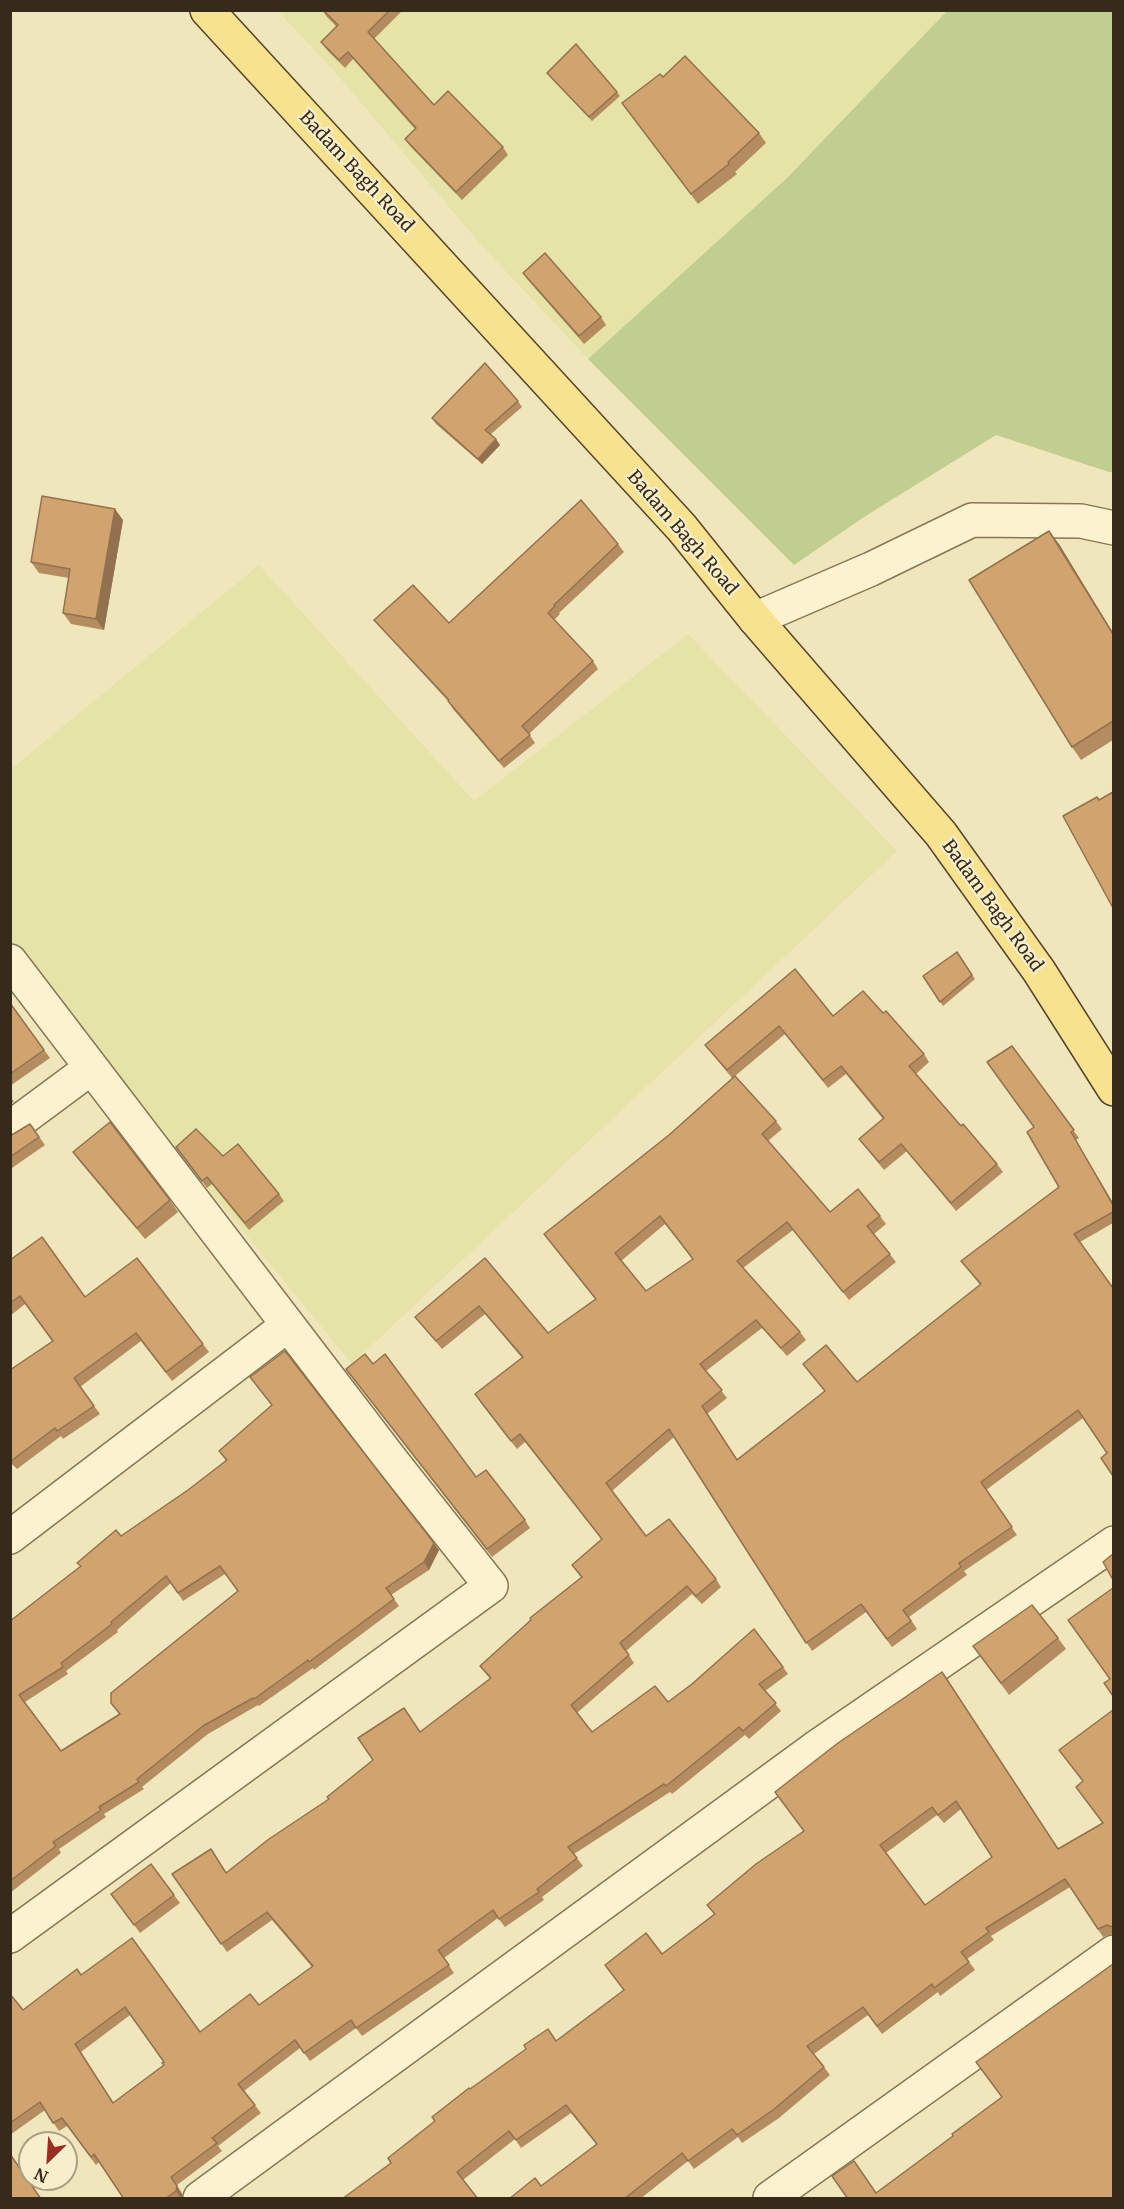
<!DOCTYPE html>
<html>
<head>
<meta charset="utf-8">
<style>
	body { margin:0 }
	#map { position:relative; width:1124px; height:2209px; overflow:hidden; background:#f0e6bc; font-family:Merriweather,serif }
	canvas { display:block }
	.frame { position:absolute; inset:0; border:12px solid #362b1a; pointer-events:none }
	.north { position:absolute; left:18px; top:2131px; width:60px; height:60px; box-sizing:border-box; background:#f7efcc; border:2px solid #aaa185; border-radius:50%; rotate:205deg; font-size:16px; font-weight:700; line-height:24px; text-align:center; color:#362b1a }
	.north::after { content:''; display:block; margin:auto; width:21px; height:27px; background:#9a2e22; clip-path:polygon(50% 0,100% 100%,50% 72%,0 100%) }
</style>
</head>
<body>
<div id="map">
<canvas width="1124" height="2209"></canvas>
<div class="frame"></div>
<div class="north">N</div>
</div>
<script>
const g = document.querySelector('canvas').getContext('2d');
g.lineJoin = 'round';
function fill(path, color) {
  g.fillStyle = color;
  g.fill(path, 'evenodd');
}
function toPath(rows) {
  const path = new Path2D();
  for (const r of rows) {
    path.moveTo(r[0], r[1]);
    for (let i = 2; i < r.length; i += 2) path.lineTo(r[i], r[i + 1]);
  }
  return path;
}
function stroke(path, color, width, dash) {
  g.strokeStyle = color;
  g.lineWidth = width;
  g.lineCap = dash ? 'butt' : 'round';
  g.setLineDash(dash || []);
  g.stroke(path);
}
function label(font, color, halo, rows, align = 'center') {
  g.font = font + ' Merriweather,serif';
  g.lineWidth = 4.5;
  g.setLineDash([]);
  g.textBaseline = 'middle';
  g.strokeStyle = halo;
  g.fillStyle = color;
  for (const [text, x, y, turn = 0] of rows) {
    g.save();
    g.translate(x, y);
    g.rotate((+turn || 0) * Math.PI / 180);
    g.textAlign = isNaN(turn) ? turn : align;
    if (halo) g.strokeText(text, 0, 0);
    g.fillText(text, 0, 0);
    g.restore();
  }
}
const farmland = toPath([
	[278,11,947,11,788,177,588,359,481,245,335,72],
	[259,565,474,801,688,634,897,851,352,1364,11,948,10,770]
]);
const green = toPath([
	[947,11,1113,11,1113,472,1109,472,996,435,864,517,794,565,588,359,788,177]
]);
const minor = toPath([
	[755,619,871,569,972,520,1081,521,1114,528],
	[10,961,392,1461,491,1586,10,1936],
	[10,1128,91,1068],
	[10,1537,288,1325],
	[200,2198,818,1746,1114,1543],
	[770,2198,1114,1952]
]);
const major = toPath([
	[207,10,682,528,755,619,941,834,1039,971,1114,1089]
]);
const wall = toPath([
	[322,10,403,10,374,39,434,105,503,147,508,155,462,200,410,146,405,139,415,129,353,59,345,68,327,50,321,42,337,27,327,17],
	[547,73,617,92,620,96,592,121],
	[663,77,759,133,766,143,735,172,737,174,698,204,622,103],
	[523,273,601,317,606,325,584,344,528,280],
	[518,401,522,407,491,434,500,445,482,464,436,424,432,418],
	[123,520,104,630,71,624,63,613,69,578,39,573,31,562],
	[618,544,624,552,559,613,560,614,554,620,593,661,598,669,529,734,535,743,504,768,453,709,448,701,380,627,374,620,449,623],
	[1059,544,1113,633,1113,740,1081,760,1072,747],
	[957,952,975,979,943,1006,923,976],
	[795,969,833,1016,883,1013,924,1054,929,1062,916,1074,961,1126,997,1164,1003,1172,956,1211,907,1151,884,1170,859,1139,883,1119,846,1074,828,1088,785,1034,735,1076,776,1121,782,1129,768,1141,830,1212,880,1216,886,1224,874,1234,896,1262,849,1300,793,1230,743,1268,800,1332,806,1340,787,1356,762,1328,706,1371,727,1398,707,1414,737,1459,825,1391,803,1364,857,1382,980,1285,961,1261,1059,1187,1034,1127,1012,1046,1079,1138,1076,1140,1113,1203,1113,1223,1080,1242,1107,1453,1083,1418,986,1490,1017,1535,964,1571,967,1575,909,1617,917,1629,892,1647,866,1612,812,1651,674,1437,612,1491,646,1536,716,1579,721,1587,702,1604,692,1594,626,1651,634,1663,577,1713,592,1732,668,1702,783,1667,788,1674,765,1691,781,1711,749,1739,745,1735,672,1794,670,1792,574,1854,583,1866,542,1897,544,1900,505,1927,498,1918,444,1958,454,1973,362,2036,356,2028,310,2061,300,2048,244,2091,261,2113,218,2146,222,2151,177,2185,182,2194,182,2199,124,2199,99,2162,96,2165,67,2126,59,2131,45,2110,10,2135,10,1994,23,2010,81,1975,200,2032,259,2005,312,1967,272,1920,227,1952,172,1874,226,1873,329,1799,420,1732,490,1679,480,1666,581,1577,572,1565,602,1540,525,1442,517,1449,480,1402,522,1358,485,1314,442,1349,415,1317,485,1258,548,1333,595,1299,544,1234,669,1135,732,1078,705,1045],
	[665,1224,693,1259,646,1291,621,1261],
	[130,2015,164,2062,164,2065,113,2103,81,2052],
	[10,1003,50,1058,10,1086],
	[10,1096,14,1102,10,1104],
	[30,1124,45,1145,12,1168,10,1166,10,1136],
	[176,1147,223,1156,279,1194,284,1201,249,1230,212,1184,207,1188],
	[73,1152,170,1200,178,1212,145,1239,81,1163],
	[10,1260,85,1297,203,1344,209,1352,172,1381,141,1341,80,1387,100,1414,63,1439,61,1436,17,1469,10,1462,10,1370,52,1341,25,1304,10,1316],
	[373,1364,476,1477,525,1520,530,1528,492,1557,346,1369],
	[219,1451,439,1550,429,1570,391,1595,399,1606,314,1670,313,1668,259,1706,258,1705,208,1734,142,1787,144,1789,104,1814,106,1817,59,1849,61,1853,10,1893,10,1621,121,1536,188,1490,226,1461],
	[225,1574,238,1591,111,1703,119,1714,61,1751,25,1702,68,1674,66,1671,118,1632,117,1630,171,1583,183,1601],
	[1058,1638,1066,1649,1009,1695,973,1646],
	[1113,1710,1113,1934,1103,1937,1070,1887,991,1936,994,1940,967,1959,975,1970,940,1996,938,1992,882,2034,868,2015,814,2054,830,2075,779,2118,742,2143,738,2137,694,2169,688,2161,640,2199,509,2199,541,2186,597,2145,571,2113,521,2148,515,2139,463,2180,391,2163,435,2121,470,2089,556,2041,624,1990,605,1965,662,1954,714,1914,707,1905,803,1831,838,1743,1058,1849,1103,1823,1083,1782],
	[961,1809,992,1857,925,1905,886,1853,937,1815,944,1823],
	[111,1894,174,1895,180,1903,140,1933]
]);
const shadedWall = toPath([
	[496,439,500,445,482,464,478,459],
	[115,509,123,520,104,630,96,619],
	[1049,531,1059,544,1113,633,1113,634],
	[1071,1132,1076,1140,1113,1203,1113,1205],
	[434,1543,439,1550,429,1570,424,1562],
	[177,2186,182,2194,182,2199,176,2191]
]);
const building = toPath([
	[323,10,390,10,368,32,434,105,448,91,503,147,456,192,405,139,416,128,348,52,339,60,321,42,338,25,323,10],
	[576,44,617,92,589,117,547,73,576,44],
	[685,56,759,133,728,162,729,164,691,194,622,103,660,74,663,77,685,56],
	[545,253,601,317,579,336,523,273,545,253],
	[485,363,518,401,485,430,496,439,478,459,432,418,485,363],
	[42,496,115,509,96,619,63,613,70,569,31,562,42,496],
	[581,500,618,544,554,605,555,606,548,613,593,661,522,726,530,735,499,761,448,701,449,700,374,620,413,585,449,623,581,500],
	[1049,531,1113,634,1113,721,1072,747,969,580,1049,531],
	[1113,792,1113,908,1063,816,1097,797,1099,800,1113,792],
	[957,952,972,975,940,1002,923,976,957,952],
	[795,969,833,1016,863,991,883,1013,886,1011,924,1054,909,1066,961,1126,963,1124,997,1164,951,1203,901,1144,879,1162,859,1139,884,1118,841,1066,823,1080,779,1026,727,1070,705,1045,795,969],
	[10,1003,44,1050,10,1074,10,1003],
	[1012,1046,1074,1130,1071,1132,1113,1205,1113,1212,1074,1234,1113,1288,1113,1476,1101,1458,1107,1453,1078,1410,981,1482,1012,1527,959,1563,961,1567,903,1610,911,1621,887,1639,861,1604,806,1643,669,1429,606,1483,646,1536,669,1519,716,1579,696,1596,687,1586,620,1643,629,1655,571,1705,592,1732,655,1686,668,1702,692,1684,754,1629,783,1667,759,1684,776,1703,743,1731,739,1727,666,1786,664,1784,568,1847,577,1858,537,1889,539,1892,499,1919,493,1910,438,1950,449,1965,356,2028,351,2020,304,2053,295,2040,238,2084,255,2105,212,2138,217,2143,171,2177,177,2186,176,2191,165,2199,124,2199,94,2154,91,2157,62,2118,53,2123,40,2102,10,2123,10,1994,23,2010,77,1969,81,1975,132,1938,200,2032,250,1994,259,2005,313,1966,267,1912,221,1944,172,1874,211,1849,226,1873,269,1839,329,1799,327,1797,373,1760,358,1738,404,1708,420,1732,491,1678,480,1666,531,1620,530,1618,582,1577,572,1565,602,1539,520,1434,511,1441,475,1394,523,1357,479,1306,436,1341,415,1317,485,1258,548,1333,596,1299,544,1234,669,1135,735,1076,776,1121,762,1134,830,1212,858,1189,880,1216,867,1226,890,1254,843,1292,787,1222,737,1261,800,1332,781,1348,756,1320,700,1364,722,1390,702,1406,737,1460,825,1391,803,1364,826,1345,857,1382,981,1284,961,1261,1059,1187,1027,1132,1034,1127,987,1062,1012,1046],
	[660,1216,693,1259,646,1291,615,1253,660,1216],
	[125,2007,164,2062,162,2063,164,2065,113,2103,75,2044,125,2007],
	[110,1122,170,1200,137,1228,73,1152,110,1122],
	[30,1124,39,1137,10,1157,10,1136,30,1124],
	[196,1129,223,1156,238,1144,279,1194,245,1223,207,1177,202,1181,176,1147,196,1129],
	[42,1237,85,1297,137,1258,203,1344,166,1372,136,1333,74,1378,94,1406,57,1431,55,1428,11,1461,10,1370,53,1341,20,1296,10,1303,10,1260,42,1237],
	[285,1351,434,1543,424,1562,386,1588,394,1599,309,1662,308,1660,254,1699,253,1698,203,1726,137,1779,139,1782,99,1807,101,1810,53,1842,56,1846,10,1881,10,1621,81,1566,77,1563,116,1530,121,1536,188,1490,227,1460,219,1451,272,1405,250,1377,285,1351],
	[220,1566,238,1591,111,1693,111,1703,120,1714,61,1751,19,1695,63,1667,61,1663,112,1624,111,1622,166,1576,178,1593,220,1566],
	[365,1354,373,1364,385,1354,476,1477,486,1470,525,1520,487,1549,346,1369,365,1354],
	[1113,1554,1113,1580,1103,1562,1113,1554],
	[1113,1588,1113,1696,1104,1683,1110,1679,1068,1620,1113,1588],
	[1032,1605,1058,1638,1001,1683,973,1646,1032,1605],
	[942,1672,1058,1849,1103,1823,1076,1787,1083,1781,1059,1750,1113,1710,1113,1927,1107,1925,1098,1929,1065,1879,986,1928,989,1932,961,1952,969,1962,934,1988,932,1984,877,2026,863,2007,807,2046,824,2067,773,2110,737,2135,732,2129,688,2161,682,2153,624,2199,509,2199,535,2178,541,2186,597,2144,566,2105,516,2140,509,2131,457,2172,478,2199,342,2199,391,2163,388,2158,435,2121,432,2117,469,2088,470,2089,526,2049,524,2045,548,2029,556,2041,624,1990,605,1965,646,1933,662,1954,715,1914,707,1905,756,1864,804,1831,775,1792,838,1743,942,1672],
	[956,1801,992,1857,925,1905,880,1845,932,1807,938,1815,956,1801],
	[151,1864,174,1895,134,1925,111,1894,151,1864],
	[1113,1964,1113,2199,848,2199,832,2176,854,2161,876,2193,953,2136,952,2134,1002,2097,976,2062,1113,1964],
	[10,2154,41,2199,10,2199,10,2154]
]);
const streetNames = [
	["Badam Bagh Road",356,172,47],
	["Badam Bagh Road",682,533,49],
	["Badam Bagh Road",992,906,54]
];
fill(farmland, '#e6e3a9');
fill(green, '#c0ce90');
stroke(minor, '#887655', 36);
stroke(major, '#55432a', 36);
stroke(minor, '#fbf3cf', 33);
stroke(major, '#f7e290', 33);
fill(wall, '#b48c5f');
fill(shadedWall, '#92724e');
fill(building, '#d1a36f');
stroke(building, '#92724e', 1.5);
label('18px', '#362b1a', '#f7efcc', streetNames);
</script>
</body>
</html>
